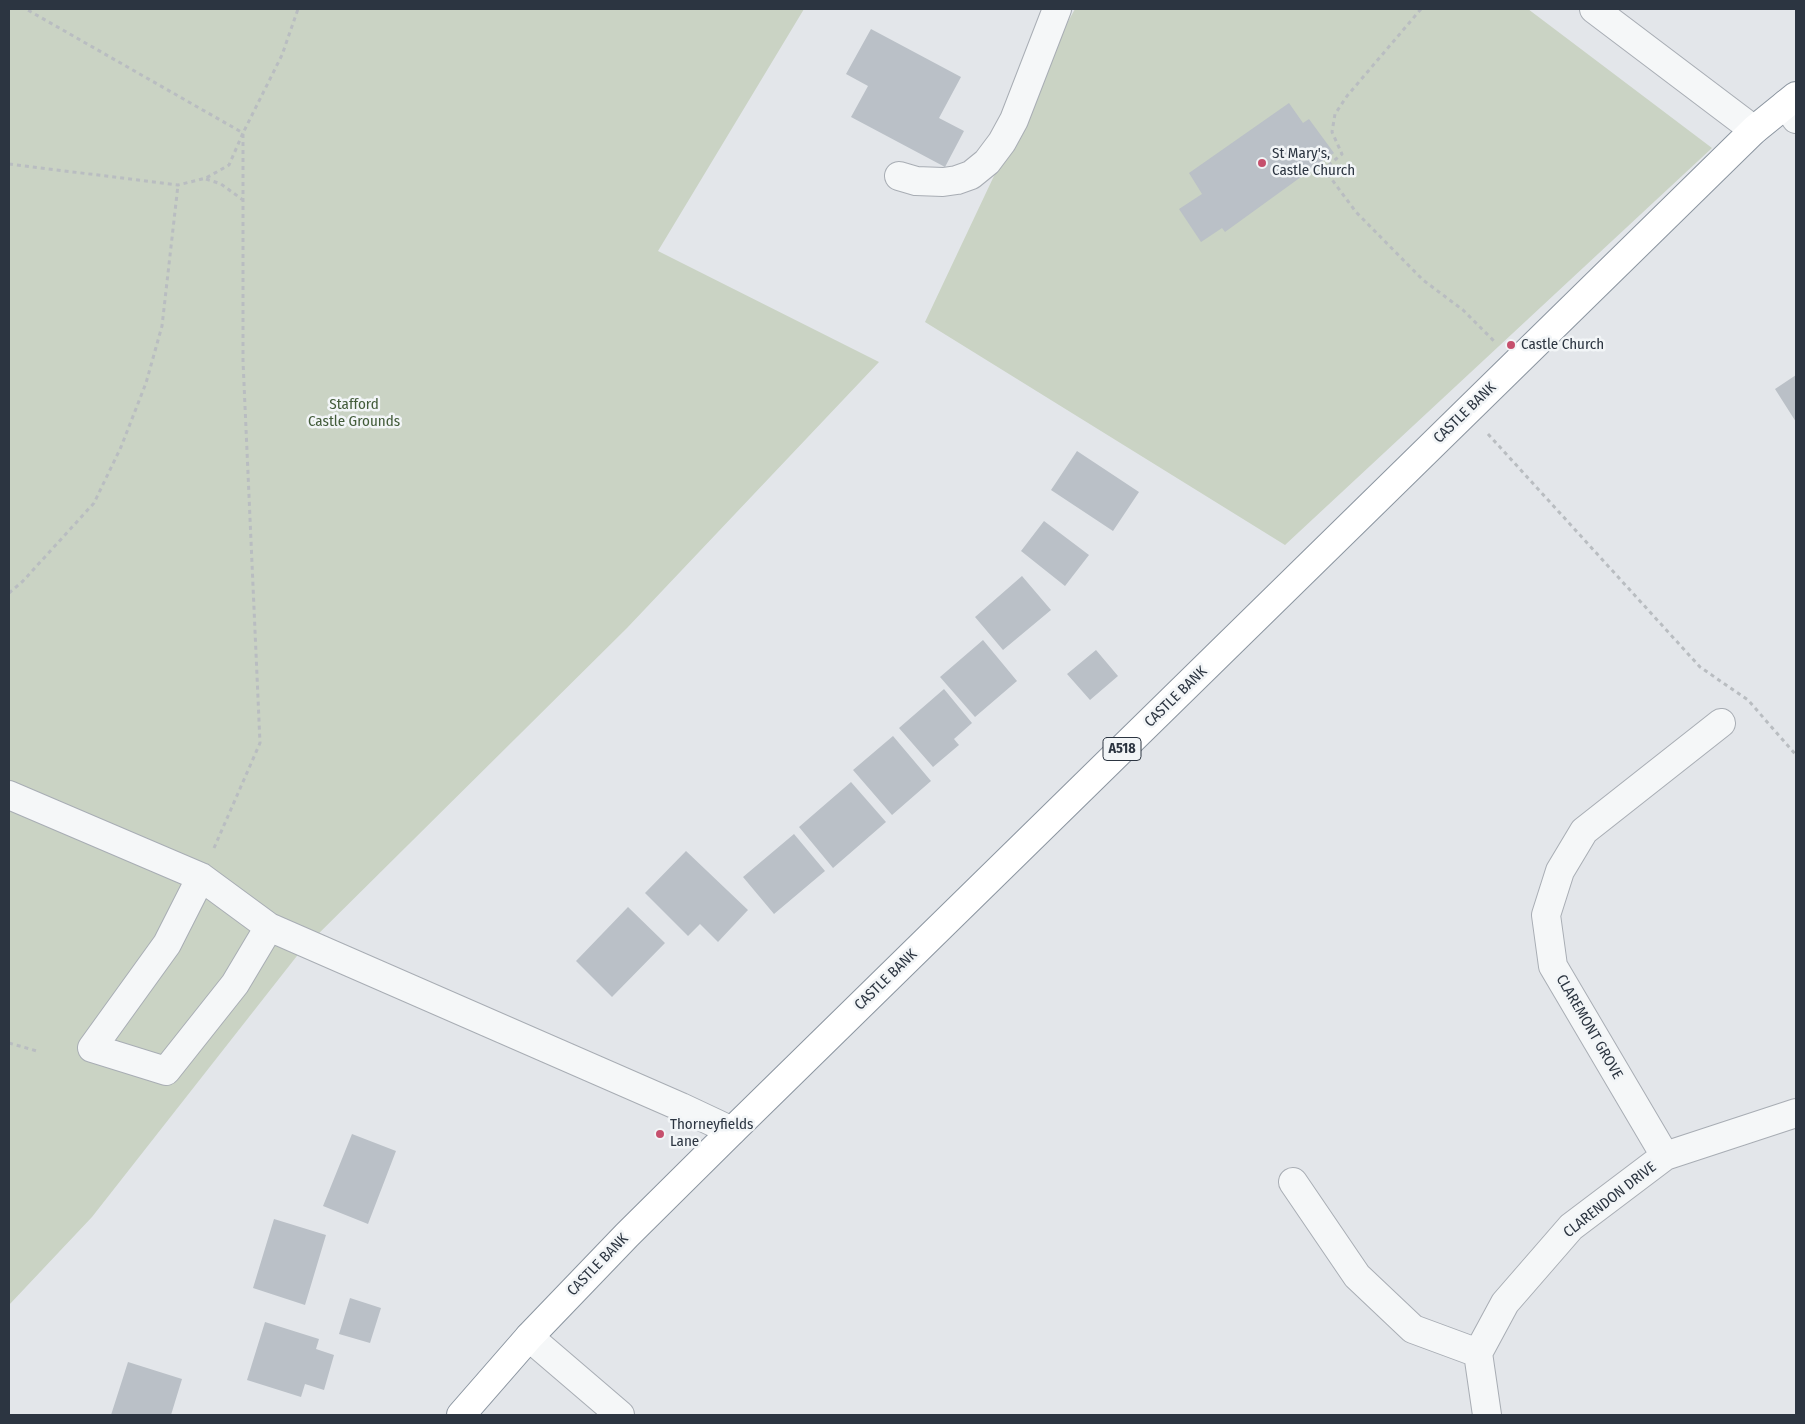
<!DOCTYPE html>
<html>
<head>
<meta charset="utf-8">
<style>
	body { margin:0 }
	#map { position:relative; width:1805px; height:1424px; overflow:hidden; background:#e3e6ea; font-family:"Fira Sans Condensed",sans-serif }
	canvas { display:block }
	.frame { position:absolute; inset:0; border:10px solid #2c3541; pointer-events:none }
</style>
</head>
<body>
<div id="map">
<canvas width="1805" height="1424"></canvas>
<div class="frame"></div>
</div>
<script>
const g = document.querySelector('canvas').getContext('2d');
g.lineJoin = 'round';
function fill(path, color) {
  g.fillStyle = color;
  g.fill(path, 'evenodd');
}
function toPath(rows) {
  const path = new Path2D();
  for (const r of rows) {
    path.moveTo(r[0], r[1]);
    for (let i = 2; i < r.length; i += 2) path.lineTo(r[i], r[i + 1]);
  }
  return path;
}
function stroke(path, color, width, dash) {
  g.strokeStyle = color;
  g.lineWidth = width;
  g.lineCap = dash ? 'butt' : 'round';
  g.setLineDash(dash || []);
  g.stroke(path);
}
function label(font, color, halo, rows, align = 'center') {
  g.font = font + ' "Fira Sans Condensed",sans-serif';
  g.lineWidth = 5;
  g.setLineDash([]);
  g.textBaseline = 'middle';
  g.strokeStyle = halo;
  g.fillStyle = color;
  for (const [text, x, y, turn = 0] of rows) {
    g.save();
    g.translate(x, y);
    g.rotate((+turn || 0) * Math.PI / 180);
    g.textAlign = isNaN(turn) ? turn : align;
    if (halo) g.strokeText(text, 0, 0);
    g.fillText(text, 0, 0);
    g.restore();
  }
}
const green = toPath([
	[9,9,804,9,658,251,879,362,627,628,300,952,92,1217,9,1305],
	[1075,9,1528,9,1712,148,1285,545,925,322,1061,34]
]);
const building = toPath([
	[871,29,961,77,939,118,964,131,945,167,851,117,868,86,846,74],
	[1289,103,1303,123,1309,119,1334,153,1225,232,1222,228,1201,242,1179,209,1202,194,1189,173],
	[1796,375,1796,422,1775,389],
	[1077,451,1139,492,1113,531,1051,490],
	[1044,521,1089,555,1065,586,1021,551],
	[1022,576,1051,610,1003,650,975,617],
	[983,640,1017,681,975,717,940,677],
	[1096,650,1118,676,1090,700,1067,674],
	[944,689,972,723,954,739,959,745,933,767,899,728],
	[893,736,931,781,892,815,853,770],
	[851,782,886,822,833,868,799,827],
	[794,834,825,871,774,914,743,877],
	[686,851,748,910,718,942,700,924,688,936,645,893],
	[628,907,665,943,612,997,576,961],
	[352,1134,396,1151,368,1224,323,1206],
	[274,1219,326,1235,305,1305,253,1288],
	[350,1298,381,1308,370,1343,339,1334],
	[265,1322,319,1339,316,1349,334,1355,324,1390,305,1384,301,1397,247,1380],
	[128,1362,182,1379,171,1415,111,1415]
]);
const path = toPath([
	[1421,9,1347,96,1335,114,1332,132,1342,154,1324,169,1356,212,1423,280,1463,310,1494,341],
	[9,164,178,185,206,178,229,165,243,133,26,9],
	[206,179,221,184,243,200],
	[1488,434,1700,667,1748,700,1796,755],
	[9,593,23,581,94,503,121,447,146,383,162,326,178,185],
	[214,848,260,743,243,361,243,133,282,55,298,9],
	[9,1043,37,1051]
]);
const minor = toPath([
	[1594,9,1754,130],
	[1786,104,1796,119],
	[899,176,916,181,943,182,957,180,971,175,987,162,1002,142,1014,120,1057,9],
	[9,795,201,877],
	[269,927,235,984,166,1071,92,1048,167,944,201,877,269,927,681,1107,732,1131],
	[1665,1156,1553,966,1546,915,1560,871,1584,831,1721,723],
	[1293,1182,1357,1276,1413,1329,1478,1353],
	[529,1337,620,1415],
	[1487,1415,1478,1353,1505,1303,1571,1227,1665,1156,1796,1113]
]);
const highway = toPath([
	[461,1415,529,1337,627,1235,732,1131,1754,130,1796,96]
]);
const markers = [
	[1262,163,5,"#c6506d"],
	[1511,345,5,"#c6506d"],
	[660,1134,5,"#c6506d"]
];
const shields = [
	[1122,749,38]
];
const shieldNames = [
	["A518",1122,749]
];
const poiNames = [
	["St Mary's,",1272,154],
	["Castle Church",1272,171],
	["Castle Church",1521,345],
	["Thorneyfields",670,1125],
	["Lane",670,1142]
];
const parkNames = [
	["Stafford",354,405],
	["Castle Grounds",354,422]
];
const streetNames = [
	["CASTLE BANK",1465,413,-44],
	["CASTLE BANK",1176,697,-44],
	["CASTLE BANK",886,980,-44],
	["CLAREMONT GROVE",1589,1027,60],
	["CLARENDON DRIVE",1610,1200,-38],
	["CASTLE BANK",598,1265,-46]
];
fill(green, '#cad3c4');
fill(building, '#bac0c7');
stroke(minor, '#a8adb4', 30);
stroke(highway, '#8b95a0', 30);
stroke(path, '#b9bdc1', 3, [4, 4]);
stroke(minor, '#f5f7f8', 28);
stroke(highway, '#fff', 28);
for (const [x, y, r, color] of markers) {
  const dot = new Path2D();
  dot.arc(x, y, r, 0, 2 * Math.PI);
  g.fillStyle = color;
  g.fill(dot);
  stroke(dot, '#f2f5f7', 2);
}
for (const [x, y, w] of shields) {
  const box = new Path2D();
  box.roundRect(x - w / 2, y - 11.5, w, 23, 4);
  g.fillStyle = '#f2f5f7';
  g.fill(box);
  stroke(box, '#2c3541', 1);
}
label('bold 14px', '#2c3541', null, shieldNames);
label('15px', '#2c3541', '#f2f5f7', poiNames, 'left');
label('15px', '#435c3a', '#f2f5f7', parkNames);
label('15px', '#2c3541', '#f2f5f7', streetNames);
</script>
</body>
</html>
